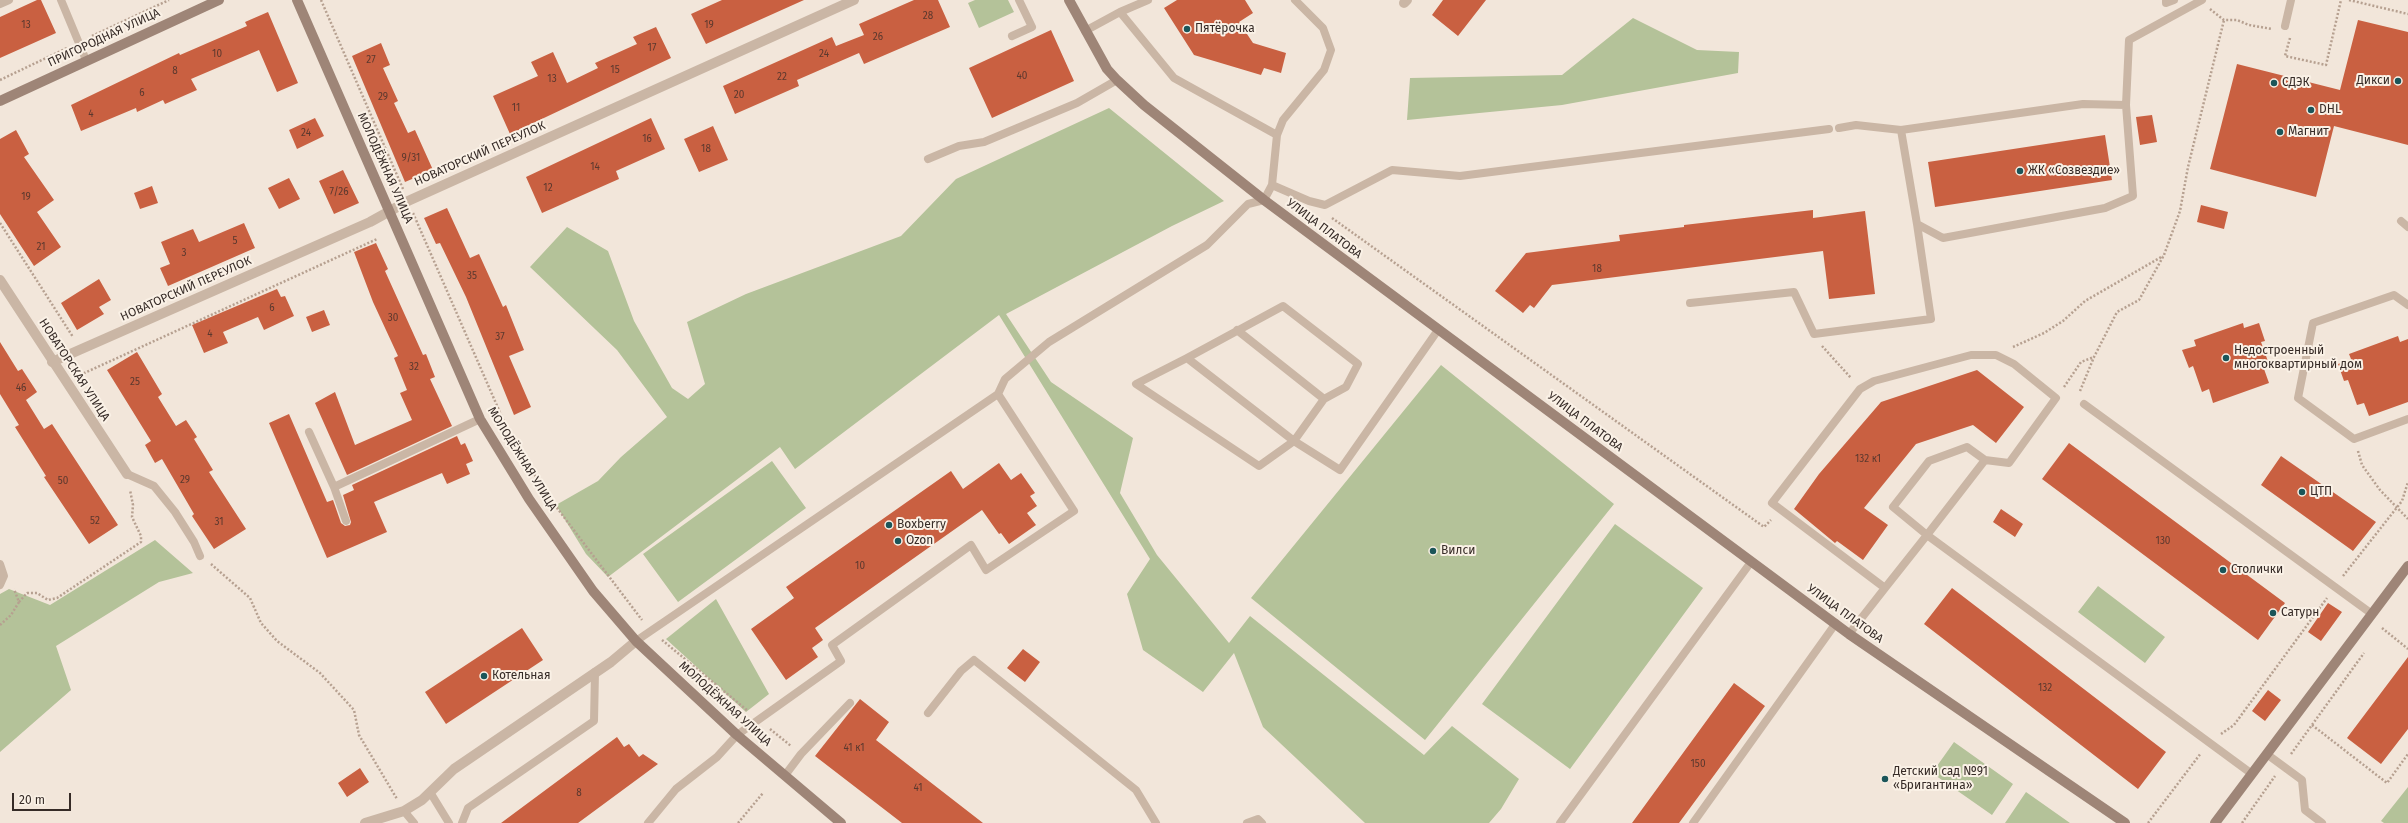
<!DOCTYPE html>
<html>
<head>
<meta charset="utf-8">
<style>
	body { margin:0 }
	#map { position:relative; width:2408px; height:823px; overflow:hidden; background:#f2e6da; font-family:"Fira Sans",sans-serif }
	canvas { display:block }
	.scale { position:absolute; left:12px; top:793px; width:59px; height:18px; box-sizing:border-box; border:2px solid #362b27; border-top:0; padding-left:5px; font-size:12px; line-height:14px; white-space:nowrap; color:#362b27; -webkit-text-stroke:3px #faf1e6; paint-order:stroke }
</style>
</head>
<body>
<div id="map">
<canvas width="2408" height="823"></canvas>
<div class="scale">20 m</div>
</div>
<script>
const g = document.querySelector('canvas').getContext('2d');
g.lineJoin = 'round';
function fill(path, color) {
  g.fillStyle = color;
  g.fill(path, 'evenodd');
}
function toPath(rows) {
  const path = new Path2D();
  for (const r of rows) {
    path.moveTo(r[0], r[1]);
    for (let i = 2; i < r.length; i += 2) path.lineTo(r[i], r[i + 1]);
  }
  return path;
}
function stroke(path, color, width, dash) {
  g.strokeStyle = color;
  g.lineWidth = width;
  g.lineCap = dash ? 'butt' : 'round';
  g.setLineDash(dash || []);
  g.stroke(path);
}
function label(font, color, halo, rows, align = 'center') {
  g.font = font + ' "Fira Sans",sans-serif';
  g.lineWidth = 4;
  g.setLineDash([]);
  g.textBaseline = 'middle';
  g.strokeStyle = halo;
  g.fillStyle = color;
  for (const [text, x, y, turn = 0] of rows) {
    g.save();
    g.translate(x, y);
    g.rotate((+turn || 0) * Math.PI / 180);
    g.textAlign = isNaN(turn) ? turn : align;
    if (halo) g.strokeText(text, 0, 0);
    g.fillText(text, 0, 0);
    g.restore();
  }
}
const green = toPath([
	[975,0,1008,0,1014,12,979,28,968,3],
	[1633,18,1697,50,1739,52,1738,73,1562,105,1407,120,1410,78,1562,75],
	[1109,108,1224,201,1172,226,1006,314,1051,382,1133,438,1120,493,1157,555,1229,643,1250,616,1424,755,1452,726,1519,779,1501,809,1489,823,1365,823,1263,727,1234,653,1203,692,1143,650,1127,594,1150,559,999,315,795,469,780,447,608,577,586,554,556,505,598,481,621,457,667,417,617,350,530,267,567,227,608,251,634,321,672,388,688,399,705,384,687,322,746,294,901,236,956,179],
	[1441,365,1614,504,1425,740,1251,598],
	[772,461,806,508,678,602,643,554],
	[1615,524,1703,588,1570,769,1482,704],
	[155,540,193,573,159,582,56,646,71,690,0,752,0,594,9,589,50,605],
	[2098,586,2165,637,2145,663,2078,612],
	[716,599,769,694,746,712,666,639],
	[1954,742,2013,784,1992,815,1932,773],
	[2408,787,2408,823,2384,823,2381,821],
	[2026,792,2070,823,2005,823]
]);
const building = toPath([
	[37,0,41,0,56,33,0,58,0,17],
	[722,0,804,0,706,44,691,14],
	[914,0,938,0,950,27,864,64,859,53,797,80,799,86,735,114,723,86,832,37,836,46,864,35,859,24],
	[1177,0,1245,0,1253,13,1239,22,1253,43,1286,53,1281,73,1264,68,1261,75,1194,55,1164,8],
	[1443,0,1486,0,1458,36,1432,15],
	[268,12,298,83,277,92,259,50,191,79,197,90,165,104,163,100,137,112,136,108,81,131,71,105,179,53,180,55,247,26,245,22],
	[2358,20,2408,32,2408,145,2334,126,2316,197,2210,169,2237,64,2340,90],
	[656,27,671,58,510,134,493,96,538,76,531,62,553,52,567,83,598,68,595,63,637,44,633,37],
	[1051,30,1074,81,992,118,969,68],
	[381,43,390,65,383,68,398,101,394,103,408,133,415,130,433,170,405,182,352,56],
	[2152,115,2157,142,2140,145,2136,117],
	[315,118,324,136,297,149,289,130],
	[651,118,665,149,616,171,619,179,542,213,526,177],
	[713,126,728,160,699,172,684,139],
	[16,130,29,154,24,157,54,200,37,212,61,247,34,266,0,214,0,139],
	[2105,135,2112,180,1935,207,1928,162],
	[343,170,359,203,334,214,319,181],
	[289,178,300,199,279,209,268,188],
	[152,186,158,203,140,209,134,193],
	[2201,205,2228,212,2224,229,2197,222],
	[447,208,470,258,479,254,503,307,506,305,524,350,509,356,531,407,514,415,466,297,440,243,436,244,424,218],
	[1813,210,1813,218,1865,211,1875,294,1829,299,1823,251,1552,285,1534,308,1530,305,1523,313,1495,291,1526,253,1620,241,1619,235,1684,227,1684,225],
	[244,223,255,248,168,286,160,268,170,264,161,242,193,229,199,242],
	[376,243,388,269,385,271,423,355,426,354,435,377,430,379,452,426,347,475,315,403,335,392,355,445,412,420,400,393,407,390,394,358,398,356,373,302,354,252],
	[99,279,111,300,99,307,104,314,77,330,61,303],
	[277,289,281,297,285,296,294,316,264,330,258,317,223,332,228,343,204,353,192,325],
	[324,310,330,325,312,332,306,317],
	[2243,323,2244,328,2259,323,2265,341,2261,342,2270,367,2264,369,2269,383,2213,403,2209,389,2202,392,2193,366,2189,368,2182,350,2196,346,2194,340],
	[2398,336,2400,342,2408,339,2408,402,2369,416,2364,403,2357,405,2348,380,2344,381,2338,364,2351,359,2349,354],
	[0,342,18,371,22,369,37,392,26,400,44,429,52,424,118,525,89,544,44,477,46,476,15,427,19,425,0,394],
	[137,352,162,394,158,397,176,426,186,420,197,437,194,439,213,470,209,472,246,529,214,549,192,516,194,514,162,459,155,463,145,445,151,441,107,370],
	[1977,370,2024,407,1996,443,1973,425,1916,444,1864,508,1888,525,1863,560,1837,541,1835,543,1794,509,1819,474,1881,402],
	[289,414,327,502,333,500,341,523,345,526,350,525,351,522,343,495,354,490,352,485,457,436,461,445,465,443,473,461,466,464,470,474,447,484,442,473,374,502,387,532,327,558,269,423],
	[2069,443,2285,603,2258,640,2042,479],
	[2281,456,2376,522,2353,551,2261,485],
	[999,463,1011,480,1021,473,1035,493,1030,496,1037,506,1027,513,1036,525,1009,544,1001,533,999,534,982,510,815,628,823,640,812,648,818,657,786,680,751,629,794,598,786,587,951,471,963,489],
	[2001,509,2023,524,2015,537,1993,522],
	[1952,588,2166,752,2138,789,1924,624],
	[2328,603,2342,612,2321,641,2308,632],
	[522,628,543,660,446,724,425,692],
	[1023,649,1040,662,1025,682,1007,668],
	[2408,657,2408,729,2381,764,2347,738],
	[1734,683,1765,706,1679,823,1632,823],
	[2268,690,2281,700,2265,721,2252,711],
	[860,699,889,722,876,740,983,823,902,823,815,756],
	[617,737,624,747,629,744,639,757,643,754,658,764,578,823,501,823],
	[360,768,369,782,347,797,338,783]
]);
const path = toPath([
	[321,0,403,189],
	[2349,0,2408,14],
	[2210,9,2224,20,2237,20,2249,25,2272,29],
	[92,36,169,0],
	[2290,38,2285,56,2326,65,2341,0],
	[0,80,67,48],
	[413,213,512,440],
	[1332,218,1764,527,1771,520],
	[0,223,73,337],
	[1822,346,1851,378],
	[2013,347,2044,333,2063,321,2085,301,2163,256],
	[80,375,377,239],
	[2064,387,2081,362,2094,357],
	[2080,391,2094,357,2117,312,2139,300,2164,255,2180,211,2188,167,2224,20],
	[519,451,551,500,642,620],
	[2358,451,2362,465,2380,490,2408,519],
	[211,564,250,598,261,623,277,641,320,673,354,710,359,735,397,799],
	[2343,576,2402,501,2408,482],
	[19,602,27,593,37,593,48,600,57,598,141,542,141,536,132,517,133,505,130,490],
	[0,625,11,615,19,602,14,589],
	[2382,628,2408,649],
	[662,640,748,711],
	[2312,725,2387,783,2408,754],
	[770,729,791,746],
	[2221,734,2234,725,2327,598],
	[2291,754,2364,653],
	[738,823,763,793],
	[2148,823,2201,753],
	[2242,823,2275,776]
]);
const lane = toPath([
	[61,0,86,60],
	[2166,0,2166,3,2174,0],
	[0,4,9,0],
	[1120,12,1174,78,1277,135],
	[2285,26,2291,0],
	[1085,31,1120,12,1148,0],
	[1012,36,1032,27,1019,0],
	[2126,105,2129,40,2202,0],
	[1839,128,1856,125,1901,130,2083,104,2126,105,2133,196,2105,208,1943,238,1917,224,1901,130],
	[928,159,959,146,984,142,1077,103,1117,80],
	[1272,185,1277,135,1283,120,1324,70,1331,50,1323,28,1295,0],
	[2401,221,2408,227],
	[1690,303,1794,292,1814,334,1931,319,1917,224],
	[2408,305,2394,295,2313,323,2298,398,2354,439,2408,419],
	[1237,330,1324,399],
	[1187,358,1136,384,1259,466,1294,441,1324,399,1346,387,1358,364,1283,306,1187,358,1294,441,1340,470,1438,330],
	[998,394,1005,379,1049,342,1207,245,1248,204,1264,200,1272,185,1309,201,1325,205,1392,170,1460,176,1829,129],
	[2084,404,2372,614],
	[309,432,334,487,480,419],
	[127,474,154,486,175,512,194,542,200,556],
	[334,487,346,521],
	[0,564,4,576,0,585],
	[1885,588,1772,503,1860,389,1874,381,1971,355,1996,355,2014,364,2056,398,2009,463,1985,460],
	[1849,634,1885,588,1927,535,1985,460,1967,447,1929,461,1893,507,1927,535,2252,774],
	[636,641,998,394,1074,511,986,570,971,545,832,645,841,661,737,735,717,757,676,789,648,823],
	[928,713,961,671,974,660,1136,790,1156,823],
	[2268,755,2302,780,2305,810,2322,823],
	[786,774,801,754,850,703],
	[430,792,449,823],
	[404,811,414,823],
	[462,823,468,808,594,721,595,672],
	[1247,823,1258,819,1262,823],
	[1560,823,1751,562],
	[1693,823,1836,623]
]);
const street = toPath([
	[1404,3,1407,0],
	[0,280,127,474],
	[52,362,370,222,408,201,854,0],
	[365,823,404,811,422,800,454,769,611,662,636,641]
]);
const secondary = toPath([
	[297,0,480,419,529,499,593,591,636,641,737,735,841,823],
	[1069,0,1107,69,1117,80,1144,105,1264,200,1849,634,2125,823],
	[0,101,219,0],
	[2215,823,2408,566]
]);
const markers = [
	[1187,29,4,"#1b5559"],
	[2398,81,4,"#1b5559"],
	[2274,83,4,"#1b5559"],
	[2311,110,4,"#1b5559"],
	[2280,132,4,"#1b5559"],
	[2020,171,4,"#1b5559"],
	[2226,358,4,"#1b5559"],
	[2302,492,4,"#1b5559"],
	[889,525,4,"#1b5559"],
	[898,541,4,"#1b5559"],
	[1433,551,4,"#1b5559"],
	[2223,570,4,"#1b5559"],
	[2273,613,4,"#1b5559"],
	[484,676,4,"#1b5559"],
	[1885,779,4,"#1b5559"]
];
const numberNames = [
	["28",928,16],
	["13",26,25],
	["19",709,25],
	["26",878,37],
	["17",652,48],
	["10",217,54],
	["24",824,54],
	["27",371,60],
	["15",615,70],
	["8",175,71],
	["40",1022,76],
	["22",782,77],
	["13",552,79],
	["6",142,93],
	["20",739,95],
	["29",383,97],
	["11",516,108],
	["4",91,114],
	["24",306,133],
	["16",647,139],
	["18",706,149],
	["9/31",411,158],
	["14",595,167],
	["12",548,188],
	["7/26",339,192],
	["19",26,197],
	["5",235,241],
	["21",41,247],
	["3",184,253],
	["18",1597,269],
	["35",472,276],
	["6",272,308],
	["30",393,318],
	["4",210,334],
	["37",500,337],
	["32",414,367],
	["25",135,382],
	["46",21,388],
	["132 к1",1868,459],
	["29",185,480],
	["50",63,481],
	["52",95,521],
	["31",219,522],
	["130",2163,541],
	["10",860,566],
	["132",2045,688],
	["41 к1",854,748],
	["150",1698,764],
	["41",918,788],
	["8",579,793]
];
const poiNames = [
	["Пятёрочка",1195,29],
	["Дикси",2390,81,"right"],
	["СДЭК",2282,83],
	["DHL",2319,110],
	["Магнит",2288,132],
	["ЖК «Созвездие»",2028,171],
	["Недостроенный",2234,351],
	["многоквартирный дом",2234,365],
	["ЦТП",2310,492],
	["Boxberry",897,525],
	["Ozon",906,541],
	["Вилси",1441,551],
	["Столички",2231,570],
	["Сатурн",2281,613],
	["Котельная",492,676],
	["Детский сад №91",1893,772],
	["«Бригантина»",1893,786]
];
const streetNames = [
	["ПРИГОРОДНАЯ УЛИЦА",104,38,-25],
	["НОВАТОРСКИЙ ПЕРЕУЛОК",480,154,-24],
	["МОЛОДЁЖНАЯ УЛИЦА",385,168,66],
	["УЛИЦА ПЛАТОВА",1324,229,37],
	["НОВАТОРСКИЙ ПЕРЕУЛОК",186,289,-24],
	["НОВАТОРСКАЯ УЛИЦА",74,370,57],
	["УЛИЦА ПЛАТОВА",1585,422,37],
	["МОЛОДЁЖНАЯ УЛИЦА",522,459,58],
	["УЛИЦА ПЛАТОВА",1845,614,36],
	["МОЛОДЁЖНАЯ УЛИЦА",725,704,42]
];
fill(green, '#b4c299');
fill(building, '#c96041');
stroke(path, '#b6a090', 2.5, [2, 2]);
stroke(lane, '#cab6a5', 8);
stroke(street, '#cab6a5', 10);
stroke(secondary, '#9e8577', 10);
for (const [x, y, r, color] of markers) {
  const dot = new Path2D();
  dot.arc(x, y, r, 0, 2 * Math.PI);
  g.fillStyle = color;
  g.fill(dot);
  stroke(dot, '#faf1e6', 1.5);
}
label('10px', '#5b382e', null, numberNames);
label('12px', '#362b27', '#faf1e6', poiNames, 'left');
label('12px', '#362b27', '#faf1e6', streetNames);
</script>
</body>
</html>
